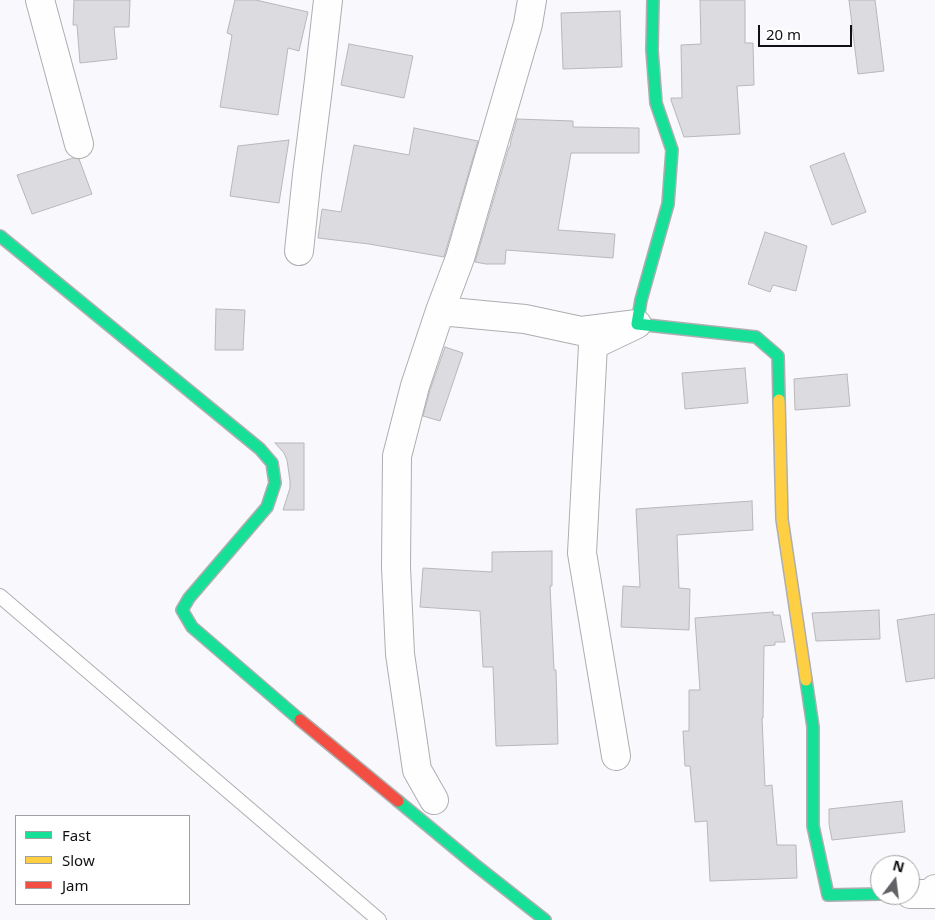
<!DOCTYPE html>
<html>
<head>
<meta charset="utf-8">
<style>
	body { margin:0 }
	#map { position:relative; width:935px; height:920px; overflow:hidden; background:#f9f9fd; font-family:"Noto Sans",sans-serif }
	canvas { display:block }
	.legend { position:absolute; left:15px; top:815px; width:175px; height:90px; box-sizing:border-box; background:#fff; border:1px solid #9fa0a1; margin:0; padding:6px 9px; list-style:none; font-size:15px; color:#101114 }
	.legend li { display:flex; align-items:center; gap:10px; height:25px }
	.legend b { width:25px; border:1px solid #9fa0a1 }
	.north { position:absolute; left:870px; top:855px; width:50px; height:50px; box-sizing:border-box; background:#fff; border:1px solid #9fa0a1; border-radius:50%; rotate:15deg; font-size:14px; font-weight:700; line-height:20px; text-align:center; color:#101114 }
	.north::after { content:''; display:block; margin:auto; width:18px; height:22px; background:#626266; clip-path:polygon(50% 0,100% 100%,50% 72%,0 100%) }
	.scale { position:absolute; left:758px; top:25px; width:94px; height:22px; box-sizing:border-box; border:2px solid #101114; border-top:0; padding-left:6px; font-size:15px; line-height:18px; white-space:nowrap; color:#101114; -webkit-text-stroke:4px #fff; paint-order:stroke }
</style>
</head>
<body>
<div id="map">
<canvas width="935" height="920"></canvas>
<ul class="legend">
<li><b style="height:6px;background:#16e098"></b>Fast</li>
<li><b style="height:6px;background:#ffcf43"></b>Slow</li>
<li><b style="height:6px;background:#f24e42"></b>Jam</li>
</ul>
<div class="north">N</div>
<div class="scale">20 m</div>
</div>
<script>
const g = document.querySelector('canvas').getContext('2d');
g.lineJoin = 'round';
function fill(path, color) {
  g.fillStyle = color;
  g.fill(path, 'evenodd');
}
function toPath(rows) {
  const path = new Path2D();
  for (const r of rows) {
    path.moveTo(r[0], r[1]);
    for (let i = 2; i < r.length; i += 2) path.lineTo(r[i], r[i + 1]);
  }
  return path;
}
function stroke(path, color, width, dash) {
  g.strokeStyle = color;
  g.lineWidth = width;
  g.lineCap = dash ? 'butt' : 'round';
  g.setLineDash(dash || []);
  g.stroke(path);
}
const building = toPath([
	[74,0,130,0,129,27,114,27,117,59,80,63,77,25,73,25,74,0],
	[235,0,256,0,308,12,299,51,288,48,278,115,220,107,232,35,227,33,235,0],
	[700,0,745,0,745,43,753,43,754,85,737,86,740,134,684,137,671,100,671,98,682,98,681,45,701,44,700,0],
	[849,0,875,0,884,71,858,74,849,0],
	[620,11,622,67,563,69,561,13,620,11],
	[349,44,413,56,404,98,341,85,349,44],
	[517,119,573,121,573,127,639,128,639,153,571,153,558,230,615,234,613,258,506,250,505,264,486,264,475,262,509,147,510,147,511,140,517,119],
	[414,128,478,141,444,257,369,244,318,238,322,209,341,212,354,145,409,155,414,128],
	[289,140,279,203,230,196,238,146,289,140],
	[844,153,866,212,832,225,810,166,844,153],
	[73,158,79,159,92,194,32,214,17,175,73,158],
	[765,232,807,246,796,291,773,285,770,292,748,284,765,232],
	[216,309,245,310,243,350,215,350,216,309],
	[445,347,463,353,440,421,423,416,430,390,445,347],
	[745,368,748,403,685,409,682,373,745,368],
	[847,374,850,406,795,410,794,379,847,374],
	[275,443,304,443,304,510,283,510,290,488,290,481,287,460,284,453,275,443],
	[752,501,753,530,677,535,679,588,690,589,689,630,621,627,623,586,640,587,636,509,752,501],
	[552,551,552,586,550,586,554,670,556,670,558,744,496,746,493,667,483,667,480,611,420,607,423,568,492,572,492,552,552,551],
	[879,610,880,639,816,641,812,613,879,610],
	[773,612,773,615,780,615,785,642,775,642,775,645,764,646,763,718,762,718,765,786,772,785,777,845,796,845,797,878,710,881,707,821,695,822,690,766,685,766,683,731,689,731,689,690,700,690,695,618,773,612],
	[935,614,935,678,906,682,897,620,935,614],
	[902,801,905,832,832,840,829,824,829,809,902,801]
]);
const lane = toPath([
	[0,596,379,920]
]);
const street = toPath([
	[40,0,79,144],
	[299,251,307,175,319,80,328,0],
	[440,311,525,319,581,331,637,324,593,345,582,553,616,756],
	[434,800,417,770,400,654,396,567,397,456,415,386,440,311,460,258,528,24,532,0],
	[910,894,934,894,935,889]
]);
const fast = toPath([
	[653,0,652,50,656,103,672,150,668,204,641,300,637,324,756,337,778,356,779,400],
	[0,236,260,449,272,463,275,483,267,507,189,598,182,610,192,627,300,720],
	[806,680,813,727,813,826,828,895,880,894],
	[398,801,474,864,545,920]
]);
const slow = toPath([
	[779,400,782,519,806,680]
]);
const jam = toPath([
	[300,720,398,801]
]);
fill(building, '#dcdce0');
stroke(building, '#b8b8bb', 1);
stroke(lane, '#aeaeb1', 16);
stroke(street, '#aeaeb1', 30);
stroke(fast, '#aeaeb1', 14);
stroke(slow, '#aeaeb1', 14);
stroke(jam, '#aeaeb1', 14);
stroke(lane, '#fefeff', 14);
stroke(street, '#fefeff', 28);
stroke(fast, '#16e098', 11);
stroke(slow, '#ffcf43', 11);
stroke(jam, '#f24e42', 11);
</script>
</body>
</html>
